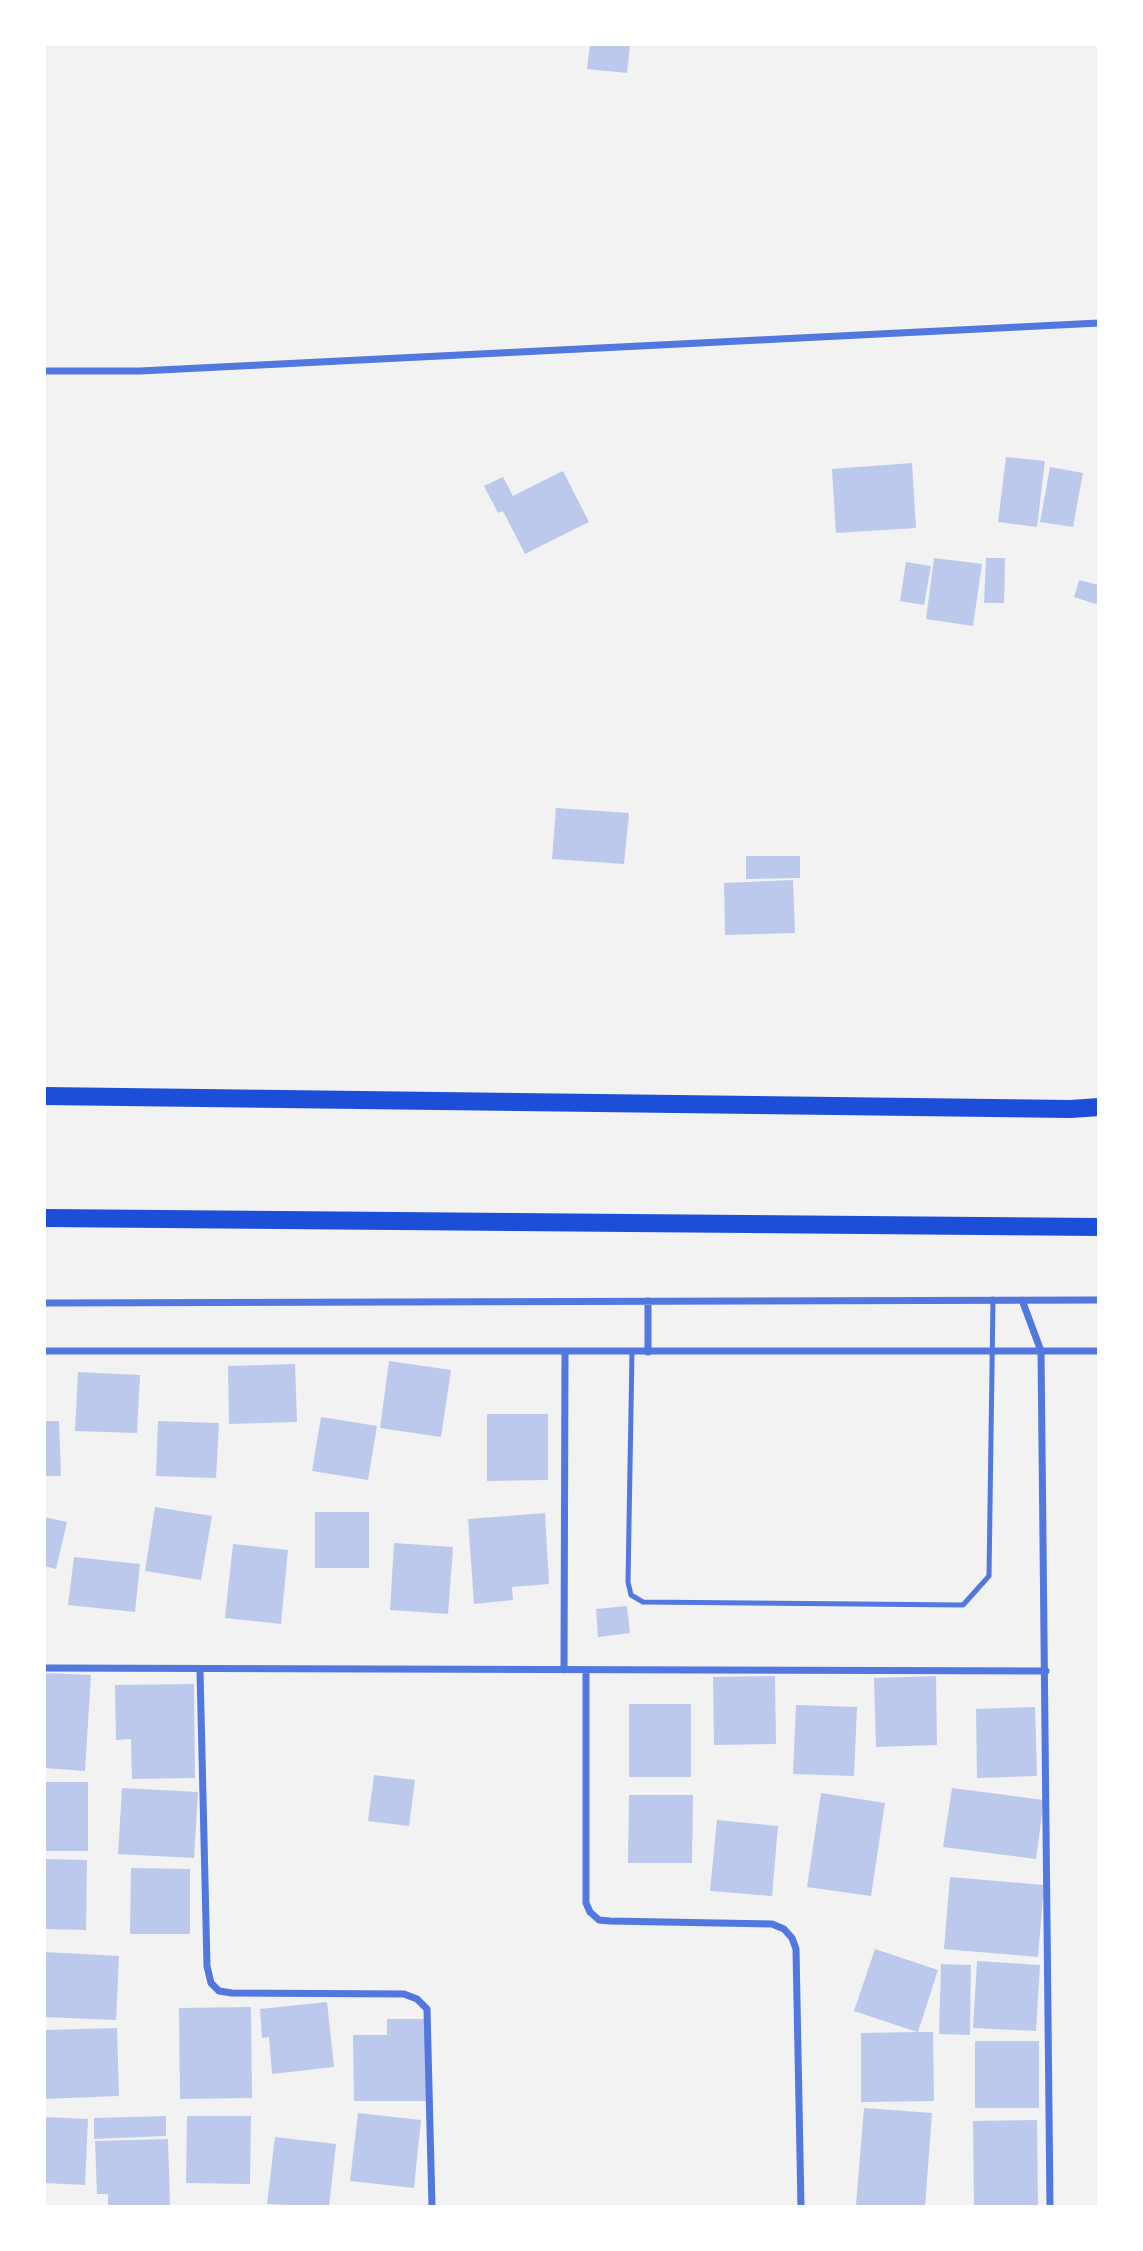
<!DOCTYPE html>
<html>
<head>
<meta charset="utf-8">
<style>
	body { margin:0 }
	#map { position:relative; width:1143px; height:2251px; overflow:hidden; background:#f2f2f2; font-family:"Golos Text",sans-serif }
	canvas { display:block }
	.frame { position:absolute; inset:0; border:46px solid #fff; pointer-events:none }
</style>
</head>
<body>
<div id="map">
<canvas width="1143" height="2251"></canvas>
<div class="frame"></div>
</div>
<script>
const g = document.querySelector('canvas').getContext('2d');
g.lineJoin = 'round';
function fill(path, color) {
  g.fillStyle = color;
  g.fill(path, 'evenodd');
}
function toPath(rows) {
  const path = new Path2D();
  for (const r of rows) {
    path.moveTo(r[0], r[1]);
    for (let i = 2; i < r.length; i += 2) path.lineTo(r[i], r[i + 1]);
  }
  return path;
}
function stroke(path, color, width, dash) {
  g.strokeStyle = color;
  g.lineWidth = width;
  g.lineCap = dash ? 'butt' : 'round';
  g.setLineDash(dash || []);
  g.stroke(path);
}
const building = toPath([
	[590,44,630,45,627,73,587,69],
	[1006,457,1045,461,1037,527,998,522],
	[912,463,916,528,836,533,832,469],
	[1050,467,1083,473,1073,527,1040,522],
	[563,471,589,522,525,554,503,511,498,513,484,486,503,477,513,496],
	[934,558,982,564,973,626,926,619],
	[986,558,1005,558,1004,603,984,603],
	[906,562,931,566,924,605,900,601],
	[1079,580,1099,585,1099,605,1074,597],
	[556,808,629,813,624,864,552,859],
	[746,856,800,856,800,878,746,879],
	[793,880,795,933,725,935,724,883],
	[389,1361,451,1370,441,1437,380,1428],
	[295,1364,297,1422,229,1424,228,1366],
	[78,1372,140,1375,137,1433,75,1431],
	[487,1414,548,1414,548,1480,487,1481],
	[321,1417,377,1426,368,1480,312,1471],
	[44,1421,59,1421,61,1476,44,1476],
	[158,1421,219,1423,216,1478,156,1476],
	[155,1507,212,1516,201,1580,145,1571],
	[315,1512,369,1512,369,1568,315,1568],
	[545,1513,549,1584,512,1587,513,1600,474,1604,468,1519],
	[44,1517,67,1522,56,1569,44,1566],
	[394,1543,453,1547,448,1614,390,1610],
	[233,1544,288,1550,281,1624,225,1618],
	[74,1557,140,1564,135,1612,68,1605],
	[627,1606,630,1633,598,1637,596,1609],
	[44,1673,91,1675,85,1771,44,1768],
	[775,1676,776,1744,714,1745,713,1677],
	[936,1676,937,1745,876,1747,874,1678],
	[194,1684,195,1778,132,1779,131,1739,116,1740,115,1685],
	[629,1704,691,1704,691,1777,629,1777],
	[796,1705,857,1707,854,1776,793,1774],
	[1035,1707,1037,1776,977,1778,976,1709],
	[374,1775,415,1780,409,1826,368,1821],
	[44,1782,88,1782,88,1851,44,1851],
	[122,1788,198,1792,194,1858,118,1854],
	[952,1788,1044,1800,1036,1859,943,1847],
	[821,1793,885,1803,871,1896,807,1887],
	[629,1795,693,1795,692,1863,628,1863],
	[717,1820,778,1826,772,1896,710,1891],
	[44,1859,87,1860,86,1930,44,1929],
	[131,1868,190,1869,190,1934,130,1934],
	[950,1877,1044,1885,1038,1957,944,1949],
	[875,1949,938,1970,918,2032,933,2032,934,2101,861,2102,861,2033,917,2032,854,2011],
	[44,1952,119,1956,116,2020,44,2017],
	[977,1961,1040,1965,1036,2031,973,2028],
	[941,1964,971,1965,970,2035,939,2034],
	[327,2002,334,2067,272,2074,269,2037,262,2038,260,2009],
	[251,2007,252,2098,180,2099,179,2008],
	[387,2019,426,2019,426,2101,354,2101,353,2035,387,2035],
	[117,2028,119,2096,44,2099,44,2030],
	[975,2041,1039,2041,1039,2108,975,2108],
	[864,2108,932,2113,925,2207,856,2205],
	[358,2113,421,2120,414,2188,350,2181],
	[166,2116,166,2136,94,2139,94,2118],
	[187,2116,251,2116,250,2184,186,2183],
	[44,2117,88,2119,85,2185,44,2183],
	[1037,2120,1038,2207,974,2207,973,2121],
	[275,2137,336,2144,329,2207,267,2204],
	[168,2139,170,2206,108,2207,108,2194,97,2194,95,2141]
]);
const service = toPath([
	[632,1352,628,1582,631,1595,643,1602,963,1605,989,1576,993,1299]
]);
const minor = toPath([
	[44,371,140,371,1099,323],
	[1022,1300,1041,1351,1050,2207],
	[44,1303,1099,1300],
	[44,1351,1099,1351],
	[648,1352,648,1301],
	[44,1668,1046,1671],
	[200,1670,207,1966,211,1983,219,1991,232,1993,404,1994,417,1999,427,2009,432,2207],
	[564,1670,565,1352],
	[586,1670,586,1903,590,1912,599,1920,610,1921,772,1924,784,1929,792,1938,796,1949,801,2207]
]);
const primary = toPath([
	[44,1096,1071,1109,1099,1107],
	[44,1218,1099,1227]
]);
fill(building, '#bdc9ec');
stroke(service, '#5277de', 5);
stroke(minor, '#5277de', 7);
stroke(primary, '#1d4ed8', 18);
</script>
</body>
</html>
